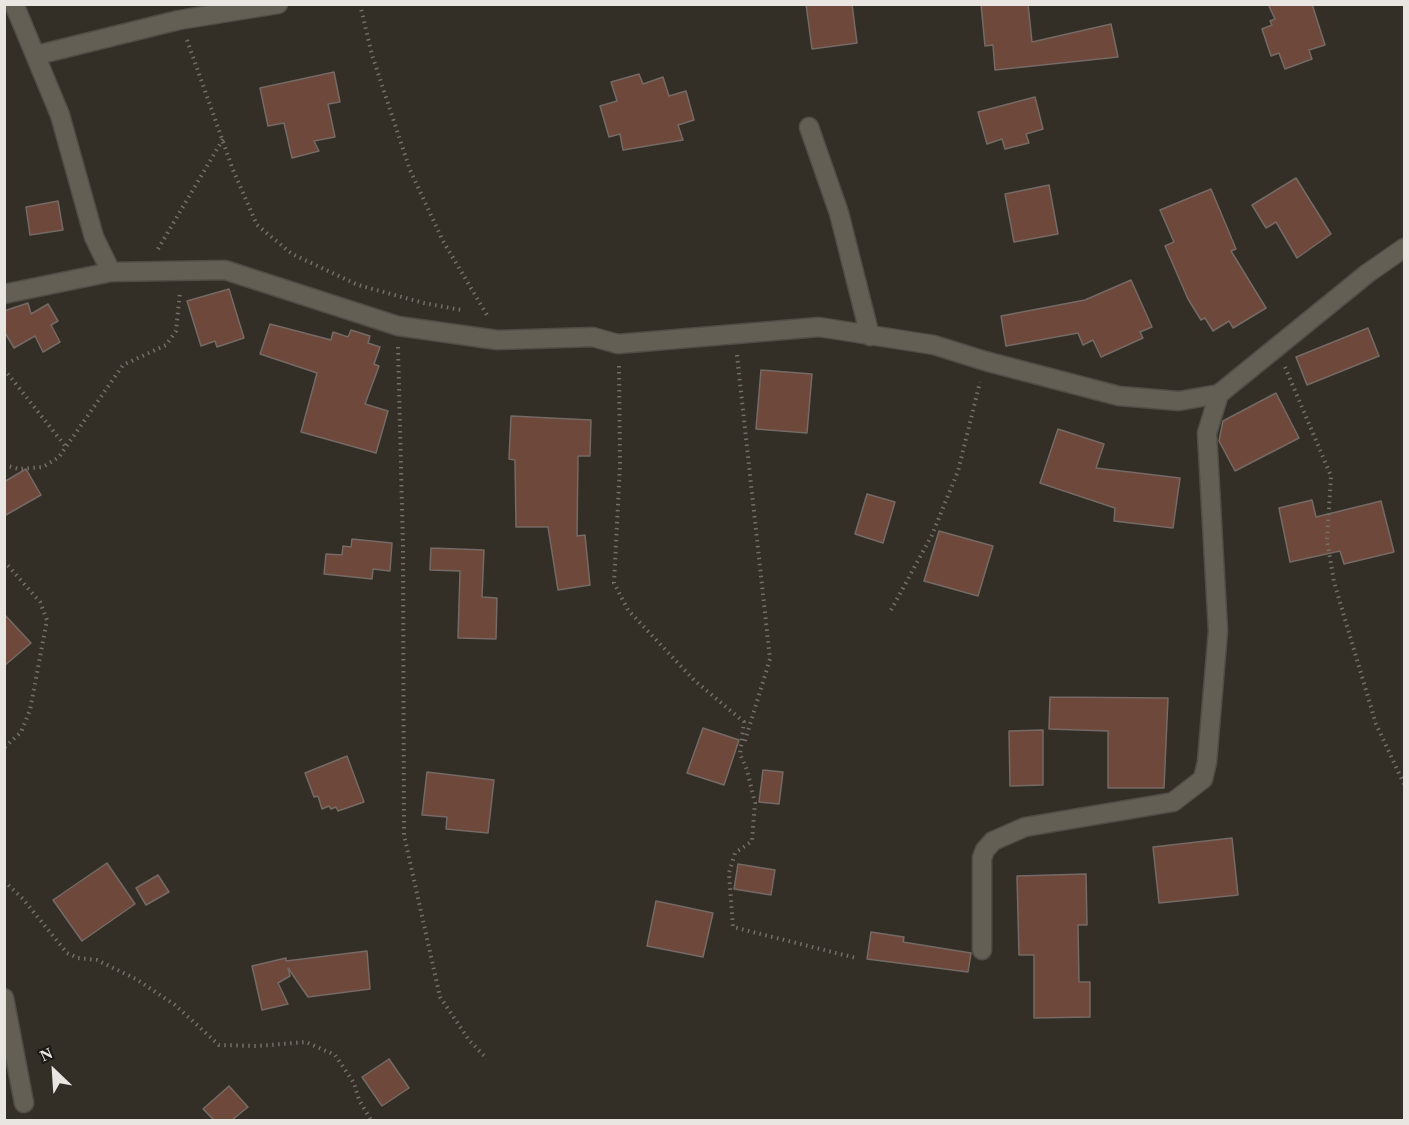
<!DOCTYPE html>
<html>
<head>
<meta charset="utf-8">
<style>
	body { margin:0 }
	#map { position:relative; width:1409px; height:1125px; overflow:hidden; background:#332f27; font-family:"Times New Roman",serif }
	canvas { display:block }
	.frame { position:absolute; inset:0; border:6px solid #e9e6e1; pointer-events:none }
	.north { position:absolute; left:24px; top:1041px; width:60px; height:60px; -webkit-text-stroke:4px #191814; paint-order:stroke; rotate:335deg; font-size:16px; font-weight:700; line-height:24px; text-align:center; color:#e9e6e1 }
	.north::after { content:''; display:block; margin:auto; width:21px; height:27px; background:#e9e6e1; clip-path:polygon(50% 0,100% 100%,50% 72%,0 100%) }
</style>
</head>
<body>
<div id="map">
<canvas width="1409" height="1125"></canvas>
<div class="frame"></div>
<div class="north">N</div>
</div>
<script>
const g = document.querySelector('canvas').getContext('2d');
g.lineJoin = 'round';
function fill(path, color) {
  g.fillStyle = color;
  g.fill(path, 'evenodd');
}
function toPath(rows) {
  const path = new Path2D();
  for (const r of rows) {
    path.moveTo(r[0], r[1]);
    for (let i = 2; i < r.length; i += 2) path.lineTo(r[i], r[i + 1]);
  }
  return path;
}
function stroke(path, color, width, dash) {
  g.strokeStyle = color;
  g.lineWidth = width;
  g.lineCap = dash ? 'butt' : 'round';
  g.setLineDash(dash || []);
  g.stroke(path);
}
const building = toPath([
	[806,4,852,4,857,43,812,49,806,4],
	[981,4,1028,4,1032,42,1111,24,1118,57,995,70,993,45,985,46,981,4],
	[1268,4,1312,4,1325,45,1309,50,1312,59,1285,69,1279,53,1271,56,1262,29,1272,25,1270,21,1275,19,1268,4],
	[334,72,340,102,328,104,335,137,314,141,319,151,292,158,284,123,268,126,260,88,334,72],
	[639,74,643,84,663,77,669,96,686,91,694,120,678,125,683,140,623,150,620,134,609,137,600,106,617,101,611,82,639,74],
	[1035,97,1043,129,1026,134,1029,143,1005,149,1002,139,987,144,978,112,1035,97],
	[1296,178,1331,234,1297,258,1276,222,1266,228,1252,205,1296,178],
	[1049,185,1058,234,1014,242,1005,194,1049,185],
	[1211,189,1236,249,1231,251,1266,308,1233,328,1229,321,1213,331,1205,318,1201,320,1188,299,1165,246,1174,242,1160,210,1211,189],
	[58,201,63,230,30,235,26,207,58,201],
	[1131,280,1152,327,1140,332,1143,338,1101,357,1093,340,1083,345,1078,333,1006,346,1001,316,1085,300,1131,280],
	[229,289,244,338,217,347,215,341,201,346,187,301,229,289],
	[28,303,31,314,48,304,58,321,51,325,60,342,43,352,35,336,14,348,4,331,4,311,28,303],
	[270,324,331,340,333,332,348,337,351,330,370,336,368,343,380,347,374,364,379,366,365,404,388,411,376,453,301,432,317,373,260,354,270,324],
	[1368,328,1379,356,1307,385,1296,357,1368,328],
	[761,370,812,374,807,433,756,429,761,370],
	[1276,393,1299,438,1235,471,1219,441,1223,421,1276,393],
	[511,416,591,420,590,456,578,456,577,536,585,535,590,585,558,590,548,527,516,527,515,460,509,459,511,416],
	[1058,429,1104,444,1096,468,1180,478,1173,528,1114,521,1115,508,1040,483,1058,429],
	[26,469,41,495,4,516,4,482,26,469],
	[867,494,895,502,883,543,855,534,867,494],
	[1312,500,1316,517,1381,501,1394,552,1344,564,1340,551,1290,562,1279,508,1312,500],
	[939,531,993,546,978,596,924,581,939,531],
	[352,539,392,543,390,571,373,569,372,579,324,574,326,554,342,555,343,546,351,547,352,539],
	[431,548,484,550,482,597,497,598,496,639,458,638,460,571,430,570,431,548],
	[4,614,31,643,4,666,4,614],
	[1050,697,1168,698,1164,788,1108,788,1108,731,1049,729,1050,697],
	[703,728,739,740,724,785,687,773,703,728],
	[1043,730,1043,785,1010,786,1009,731,1043,730],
	[347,756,364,802,338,811,336,807,331,809,329,806,322,809,318,796,314,797,305,773,347,756],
	[763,770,783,772,779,804,759,802,763,770],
	[427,772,494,780,488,833,446,829,447,817,422,815,427,772],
	[1232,838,1238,895,1159,903,1153,847,1232,838],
	[107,863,135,904,82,941,53,900,107,863],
	[738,864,775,870,771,895,734,889,738,864],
	[1086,874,1087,925,1078,925,1079,982,1090,982,1090,1017,1034,1018,1034,955,1019,955,1017,876,1086,874],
	[158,875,169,892,146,905,136,888,158,875],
	[656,901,713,913,703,957,647,946,656,901],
	[871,932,904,937,903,942,971,953,968,972,867,959,871,932],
	[367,951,370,989,308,997,288,968,290,976,278,983,288,1004,262,1010,252,966,286,958,286,961,367,951],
	[389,1059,409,1088,382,1106,362,1077,389,1059],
	[229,1086,248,1107,232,1120,214,1120,203,1109,229,1086]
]);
const path = toPath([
	[360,4,372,55,410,170,443,241,487,315],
	[187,40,233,170,257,225,292,254,358,285,424,303,461,310],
	[158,249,223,139],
	[398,347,403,547,404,835,440,997,469,1040,487,1059],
	[737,355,770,659,744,744],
	[619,366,620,465,614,583,628,610,694,680,744,722,740,754,747,770,755,803,752,841,735,853,729,873,733,927,856,958],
	[1285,367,1331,476,1327,540,1334,582,1376,724,1404,784],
	[4,369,66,447],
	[4,465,19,469,43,467,59,457,123,365,166,345,176,331,180,292],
	[4,561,40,602,47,620,30,710,21,732,4,748],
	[891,610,932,535,958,471,980,382],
	[4,881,23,899,67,953,78,958,97,960,136,979,175,1005,219,1045,257,1046,306,1042,335,1055,354,1083,359,1100,371,1120]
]);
const minor = toPath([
	[14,4,60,115,94,237,111,272],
	[37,55,179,20,278,4],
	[809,127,839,213,870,336],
	[4,294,111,272,225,270,398,326,497,340,593,337,618,344,819,327,934,345,985,361,1119,396,1179,401,1219,394,1368,273,1404,248],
	[982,950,982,858,985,850,993,841,1025,827,1173,802,1203,779,1207,762,1218,631,1207,433,1219,394],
	[4,998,24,1103]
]);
fill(building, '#6e483b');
stroke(building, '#756a65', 1.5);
stroke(minor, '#514d46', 21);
stroke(path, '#747069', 4, [1.5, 4.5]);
stroke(minor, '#635f55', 18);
</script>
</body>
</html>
